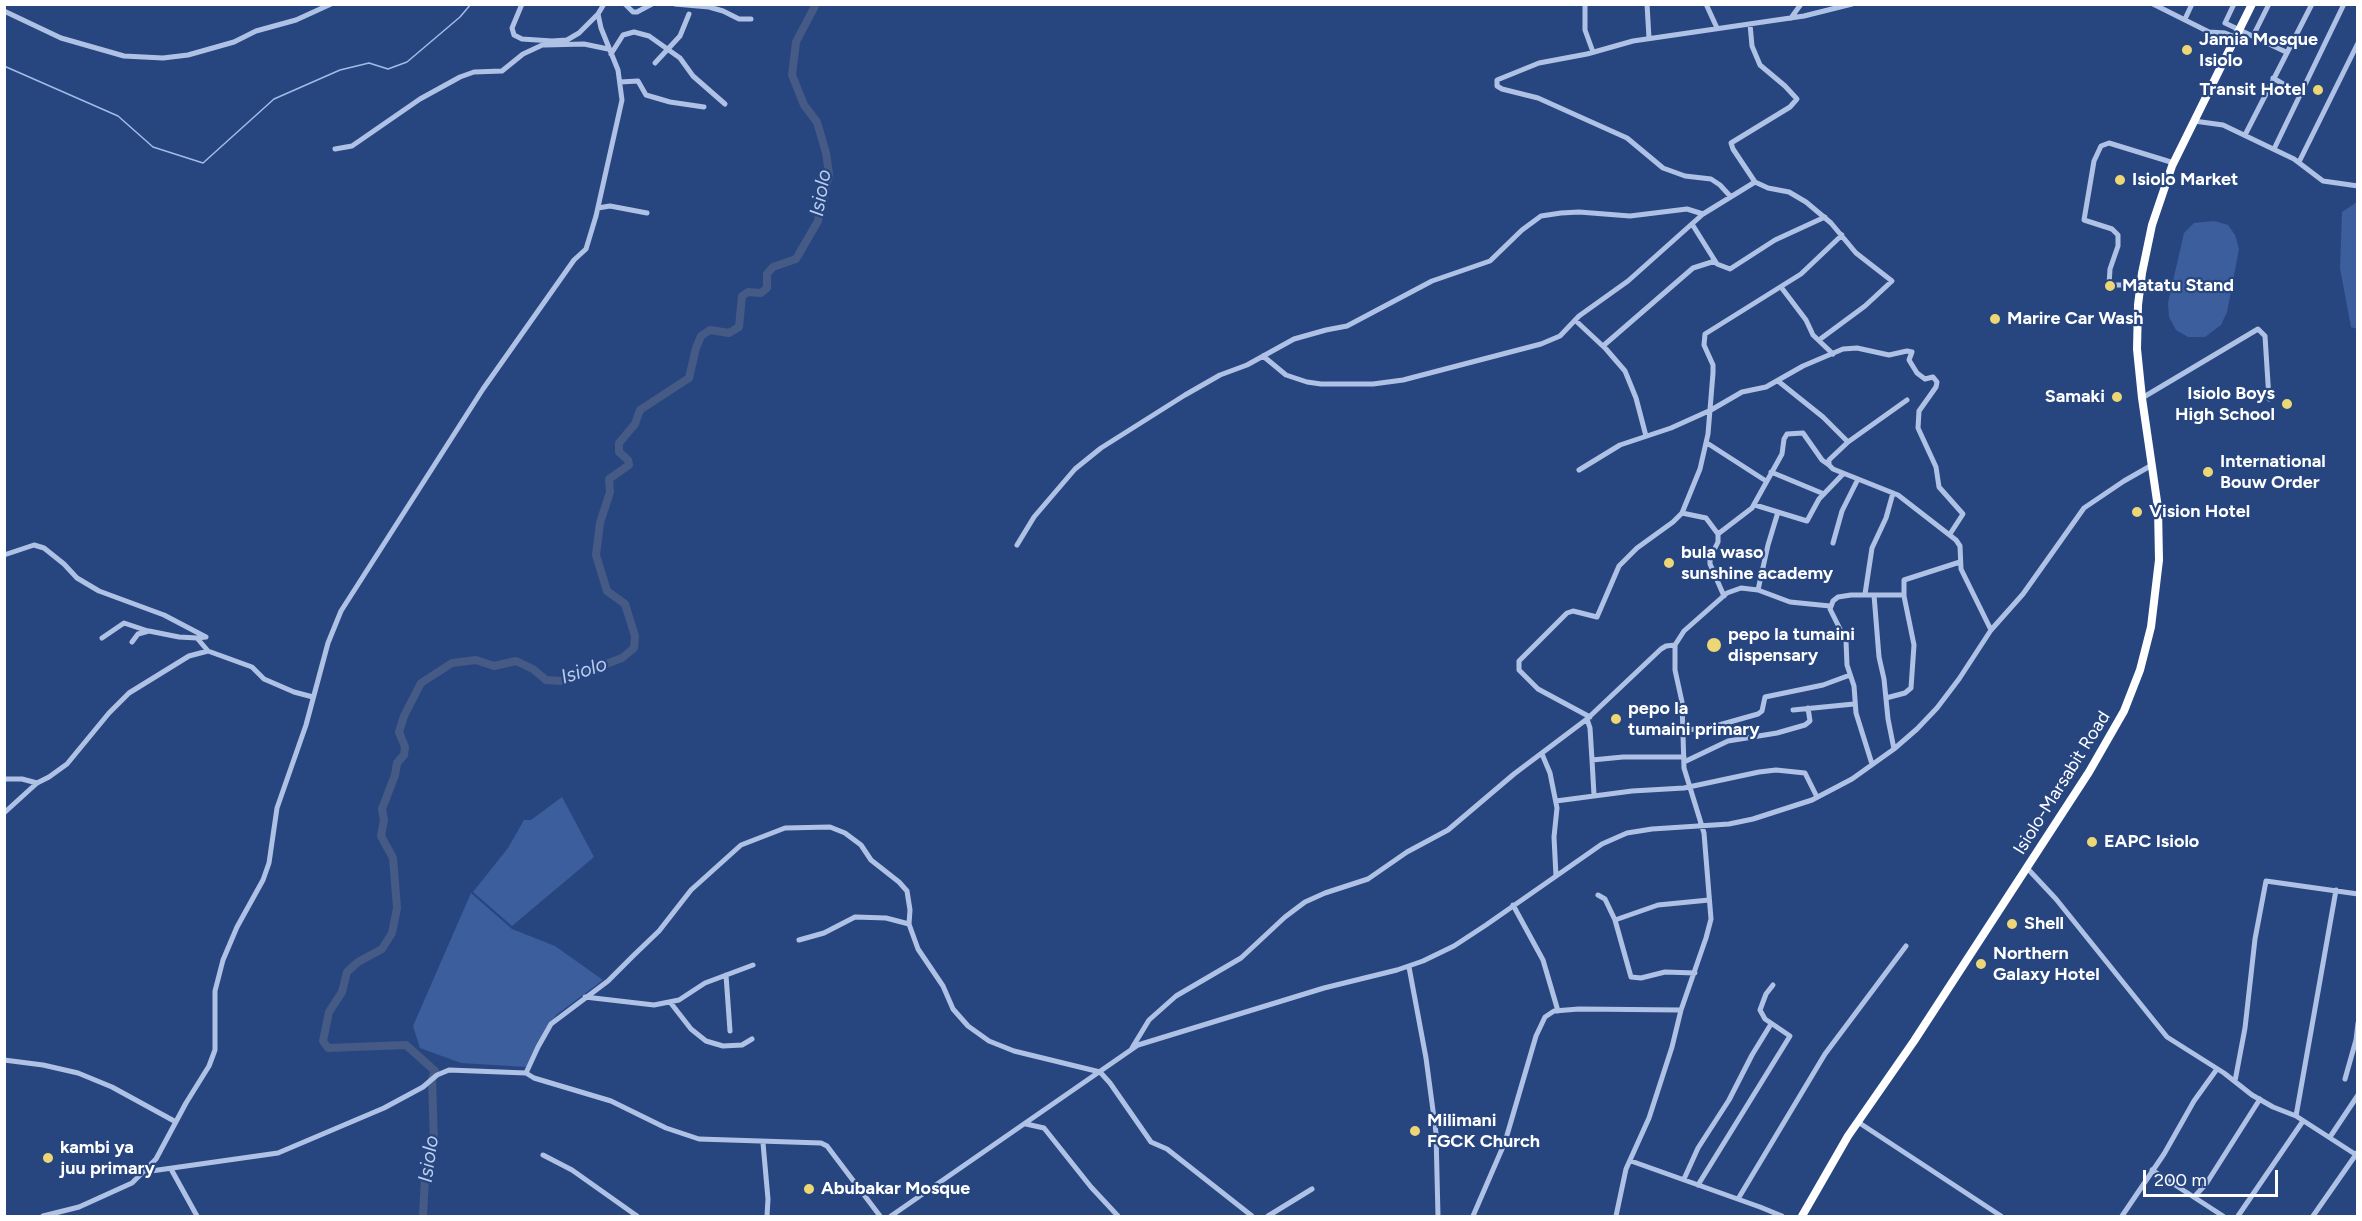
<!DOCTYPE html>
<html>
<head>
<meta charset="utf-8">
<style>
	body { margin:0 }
	#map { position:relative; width:2362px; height:1221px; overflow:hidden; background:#274680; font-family:Figtree,sans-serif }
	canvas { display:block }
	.frame { position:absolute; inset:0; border:6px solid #fff; pointer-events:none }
	.scale { position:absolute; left:2143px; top:1170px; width:135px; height:27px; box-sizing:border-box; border:3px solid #fff; border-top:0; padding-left:8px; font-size:18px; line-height:21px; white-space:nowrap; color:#fff; -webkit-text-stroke:4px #274680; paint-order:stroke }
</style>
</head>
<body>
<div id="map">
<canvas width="2362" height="1221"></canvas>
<div class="frame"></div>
<div class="scale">200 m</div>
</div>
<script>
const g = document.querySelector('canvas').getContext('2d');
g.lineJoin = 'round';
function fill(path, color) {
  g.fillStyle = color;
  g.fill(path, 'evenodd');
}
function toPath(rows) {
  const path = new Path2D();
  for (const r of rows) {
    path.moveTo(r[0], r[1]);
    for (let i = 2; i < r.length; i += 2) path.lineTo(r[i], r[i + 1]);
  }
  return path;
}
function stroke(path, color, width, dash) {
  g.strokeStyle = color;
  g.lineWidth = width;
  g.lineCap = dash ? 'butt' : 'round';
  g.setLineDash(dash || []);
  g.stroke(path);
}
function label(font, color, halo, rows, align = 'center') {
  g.font = font + ' Figtree,sans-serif';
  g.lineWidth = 4.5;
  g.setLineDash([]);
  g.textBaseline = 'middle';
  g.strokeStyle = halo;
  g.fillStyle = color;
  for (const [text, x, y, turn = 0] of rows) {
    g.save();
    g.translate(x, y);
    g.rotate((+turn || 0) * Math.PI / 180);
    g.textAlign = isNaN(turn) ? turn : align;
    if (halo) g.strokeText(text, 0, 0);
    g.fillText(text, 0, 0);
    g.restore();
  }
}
const green = toPath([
	[2357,202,2358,202,2357,329,2351,327,2340,268,2342,212],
	[2214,221,2228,225,2235,235,2239,249,2227,312,2221,325,2205,337,2188,337,2176,330,2169,317,2168,303,2184,233,2194,223],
	[562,797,594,857,512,926,473,892,508,848,524,820,531,820],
	[471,893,512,929,555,946,603,980,556,1015,526,1067,461,1063,420,1048,413,1026]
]);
const stream = toPath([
	[4,66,118,116,153,147,203,163,274,99,340,70,369,63,388,69,407,62,460,17,471,4]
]);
const river = toPath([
	[423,1216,425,1178,430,1168,434,1143,432,1079,435,1071,406,1045,328,1048,323,1041,329,1012,342,992,347,972,358,962,382,949,392,933,397,908,393,858,381,836,384,820,382,809,395,775,397,763,404,755,405,747,399,732,404,716,421,683,452,663,476,660,494,666,516,661,533,669,546,680,561,681,622,658,634,648,635,636,625,604,607,591,596,555,600,523,610,492,609,479,629,465,628,460,619,452,619,443,635,424,640,410,689,378,696,348,701,336,710,330,729,333,739,327,742,296,748,292,761,293,767,288,767,274,773,267,796,259,818,221,829,174,826,153,817,122,804,105,792,75,796,42,816,4]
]);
const minor = toPath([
	[522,4,512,28,514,35,522,39,552,41,567,40,579,33,598,14],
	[625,4,633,12,637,12,652,4],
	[675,4,709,7,723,11,739,19,751,19],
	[1585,4,1585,30,1593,52],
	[1647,4,1649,38],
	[1706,4,1717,28],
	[2153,4,2209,32,2225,33,2235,37],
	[2234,4,2225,23,2286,52],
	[4,11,61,38,124,56,163,58,188,55,234,42,256,31,296,20,331,4],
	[1791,18,1801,4],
	[2185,19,2192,4],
	[1750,24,1752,46,1760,65,1785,86,1797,99,1790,107,1731,143,1733,149,1755,182],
	[2253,36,2269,4],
	[545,45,584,44,608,49],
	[611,54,623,35,634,32,649,36,680,58,693,76,725,104],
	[655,63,680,36,689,14],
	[2273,78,2300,94],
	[620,82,638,81,646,95,670,102,704,107],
	[2194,121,2223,125,2294,159,2323,181,2358,186],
	[2245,135,2312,4],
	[335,149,352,146,420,99,460,77,474,72,502,71,523,54,551,41],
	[2274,149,2344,4],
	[2299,162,2358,43],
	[1731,197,1720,185,1711,179,1685,176,1663,168,1627,138,1538,98,1502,89,1497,86,1497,80,1539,63,1587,54,1633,41,1804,16,1852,4],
	[598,208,610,206,647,213],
	[1692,224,1717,264,1730,269,1775,240,1825,217],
	[2140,285,2109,285,2110,269,2118,246,2118,235,2112,229,2084,220,2094,161,2101,146,2109,143,2174,163],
	[1781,287,1806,320,1813,335,1833,354],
	[1575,320,1606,349,1625,371,1636,398,1646,436],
	[1603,346,1693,268,1715,261],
	[1263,356,1286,375,1307,382,1321,384,1373,384,1403,380,1541,344,1560,336,1579,316,1628,281,1703,214,1755,182,1768,188,1789,192,1806,202,1831,223,1856,253,1892,281,1865,306,1819,340],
	[1778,381,1823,417,1848,442],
	[2142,398,2258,329,2265,336,2269,399],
	[1907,400,1848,442,1829,460,1829,465,1833,469,1898,495,1956,540,1960,546,1961,569,1991,630],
	[1707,443,1766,481],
	[1579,470,1620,445,1671,428,1711,410,1742,392,1766,387,1803,366,1843,349,1857,348,1889,355,1907,351,1912,352,1909,360,1917,373,1925,379,1933,377,1937,382,1936,387,1919,411,1918,428,1936,467,1939,487,1963,514,1950,534],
	[1771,472,1824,494],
	[1755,505,1807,521,1819,499,1843,474],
	[1682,513,1706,518,1718,534,1718,542,1710,558,1710,564,1724,596],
	[1718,534,1752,508,1782,454,1784,439,1787,434,1803,433,1822,460,1829,465],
	[1833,543,1842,511,1858,479],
	[1017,545,1034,517,1075,469,1101,448,1185,395,1220,375,1247,365,1294,339,1326,330,1347,326,1432,281,1490,261,1522,230,1541,216,1561,213,1579,212,1630,216,1687,209,1703,214],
	[4,555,34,545,44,548,64,564,77,578,99,591,164,615,206,637,197,638,208,651,252,667,264,679,294,692,313,697],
	[1758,590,1768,545,1778,512],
	[1865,594,1872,548,1886,518,1893,493],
	[1874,595,1904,595],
	[102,638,124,623,148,631],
	[132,642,138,634,149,631,179,637,197,638],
	[1886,698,1905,693,1911,688,1914,645,1904,596,1904,580,1960,562],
	[1793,710,1854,704],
	[1590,717,1538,689,1519,670,1519,661,1567,613,1573,611,1597,617,1619,566,1637,548,1673,522,1682,513,1700,469,1708,434,1713,373,1713,365,1704,345,1705,334,1801,274,1842,235],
	[1587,719,1590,728,1592,760],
	[1683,731,1719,725,1758,714,1762,711,1765,697,1823,685,1850,675],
	[1542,754,1550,773,1557,808,1554,837,1556,876],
	[1684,762,1728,741,1777,733,1805,725,1810,721,1808,708],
	[1872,764,1856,713,1854,686,1847,665,1846,641,1830,609,1833,601,1838,597,1851,595,1874,595,1879,657,1884,679,1888,719,1894,749],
	[4,779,22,779,37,783],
	[1594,795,1592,760,1623,757,1684,757],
	[1556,801,1632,791,1684,788,1759,772,1776,770,1805,773,1817,797],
	[4,813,37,783,49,777,67,764,109,713,129,693,189,656,208,651],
	[2027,868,2056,899,2167,1037,2224,1073,2252,1095,2273,1107,2296,1116,2358,1156],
	[1598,895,1605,899,1615,920,1631,977,1641,978,1665,972,1695,973],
	[1513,905,1543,960,1558,1011],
	[1615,920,1658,905,1709,900],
	[799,940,824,933,855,917,886,918,909,924],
	[1409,967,1426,1058,1436,1133,1438,1216],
	[726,975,730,1031],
	[585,997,654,1005,679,1000,705,983,753,965],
	[670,1002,691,1029,706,1041,723,1046,742,1045,752,1039],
	[1132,1048,1149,1020,1176,996,1241,958,1285,917,1305,902,1325,893,1368,879,1407,852,1448,830,1514,774,1587,719,1661,649,1666,646,1675,645],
	[4,1060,43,1065,78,1073,112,1087,176,1122],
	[526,1073,538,1047,551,1024,608,981,634,955,659,931,691,890,741,845,785,828,830,827,845,833,861,845,871,860,899,882,907,891,910,910,909,924,918,949,943,986,953,1009,968,1026,989,1041,1014,1051,1100,1072,1110,1083,1151,1142,1167,1149,1252,1216],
	[2345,1079,2356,1040,2358,1023],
	[2235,1081,2245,1028,2255,939,2266,881,2358,894],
	[2296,1116,2336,890],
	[1858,1122,2001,1216],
	[1026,1124,1044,1128,1091,1187,1118,1216],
	[2330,1137,2358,1095],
	[763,1143,768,1199,767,1216],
	[543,1155,572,1170,637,1216],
	[1631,1161,1760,1207,1782,1216],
	[171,1169,197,1216],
	[2152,1170,2223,1216],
	[144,1172,278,1153,384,1108,423,1087,437,1075,449,1070,526,1073,534,1078,611,1101,666,1128,699,1139,821,1143,827,1146,880,1216],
	[1684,1179,1698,1148,1729,1100,1752,1055,1771,1024],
	[1698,1185,1790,1036,1765,1019,1760,1010,1766,994,1773,985],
	[2194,1197,2206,1184,2260,1099],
	[1738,1199,1825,1054,1906,946],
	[43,1216,79,1207,132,1183,156,1159,186,1103,209,1066,215,1050,215,991,223,960,237,927,263,880,269,863,277,808,306,725,328,643,341,611,483,389,574,260,586,249,596,216,622,100,618,70,601,28,598,14,604,4],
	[891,1216,1138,1045,1324,988,1397,970,1423,961,1454,946,1486,925,1602,844,1627,833,1652,829,1729,824,1753,819,1812,800,1852,779,1894,749,1917,729,1937,708,1959,679,1991,630,2023,594,2084,508,2124,481,2152,465],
	[1268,1216,1312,1189],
	[1473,1216,1505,1142,1536,1036,1545,1017,1554,1011,1579,1009,1681,1010],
	[1616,1216,1626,1169,1649,1118,1672,1047,1681,1010,1706,938,1711,919,1704,833,1684,768,1682,702,1675,670,1675,645,1684,631,1710,608,1727,593,1741,588,1758,590,1790,602,1830,606],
	[2122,1216,2164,1154,2194,1101,2217,1069],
	[2238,1216,2303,1121],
	[2313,1216,2357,1153]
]);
const highway = toPath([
	[1802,1216,1848,1136,1914,1041,2089,772,2124,711,2140,670,2151,627,2159,560,2158,508,2142,398,2137,349,2138,305,2142,273,2152,225,2172,166,2252,4]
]);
const markers = [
	[2187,50,6,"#edd675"],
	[2318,90,6,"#edd675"],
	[2120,180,6,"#edd675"],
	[2110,286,6,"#edd675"],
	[1995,319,6,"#edd675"],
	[2117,397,6,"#edd675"],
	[2287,404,6,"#edd675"],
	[2208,472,6,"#edd675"],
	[2137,512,6,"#edd675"],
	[1669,563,6,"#edd675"],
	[1714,645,8,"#edd675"],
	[1616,719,6,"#edd675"],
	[2092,842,6,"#edd675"],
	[2012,924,6,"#edd675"],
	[1981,964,6,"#edd675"],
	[1415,1131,6,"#edd675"],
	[48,1158,6,"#edd675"],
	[809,1189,6,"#edd675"]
];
const poiNames = [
	["Jamia Mosque",2199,40],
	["Isiolo",2199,61],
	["Transit Hotel",2306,90,"right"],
	["Isiolo Market",2132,180],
	["Matatu Stand",2122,286],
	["Marire Car Wash",2007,319],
	["Isiolo Boys",2275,394,"right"],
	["High School",2275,415,"right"],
	["Samaki",2105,397,"right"],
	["International",2220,462],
	["Bouw Order",2220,483],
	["Vision Hotel",2149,512],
	["bula waso",1681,553],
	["sunshine academy",1681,574],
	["pepo la tumaini",1728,635],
	["dispensary",1728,656],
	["pepo la",1628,709],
	["tumaini primary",1628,730],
	["EAPC Isiolo",2104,842],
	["Shell",2024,924],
	["Northern",1993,954],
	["Galaxy Hotel",1993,975],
	["Milimani",1427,1121],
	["FGCK Church",1427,1142],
	["kambi ya",60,1148],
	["juu primary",60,1169],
	["Abubakar Mosque",821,1189]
];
const streetNames = [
	["Isiolo-Marsabit Road",2062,783,-58]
];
const waterNames = [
	["Isiolo",821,193,-80],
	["Isiolo",584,671,-18],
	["Isiolo",429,1159,-82]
];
fill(green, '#3c5e9d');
stroke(stream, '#a3bce6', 1.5);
stroke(river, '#455b85', 8);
stroke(minor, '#afc2e5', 5);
stroke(highway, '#fff', 8);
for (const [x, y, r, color] of markers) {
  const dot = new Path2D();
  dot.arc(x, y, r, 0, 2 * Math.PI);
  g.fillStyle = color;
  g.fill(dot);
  stroke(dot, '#274680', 2);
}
label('bold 18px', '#fff', '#274680', poiNames, 'left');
label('18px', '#fff', '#274680', streetNames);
label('italic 20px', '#bacded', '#274680', waterNames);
</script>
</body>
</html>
